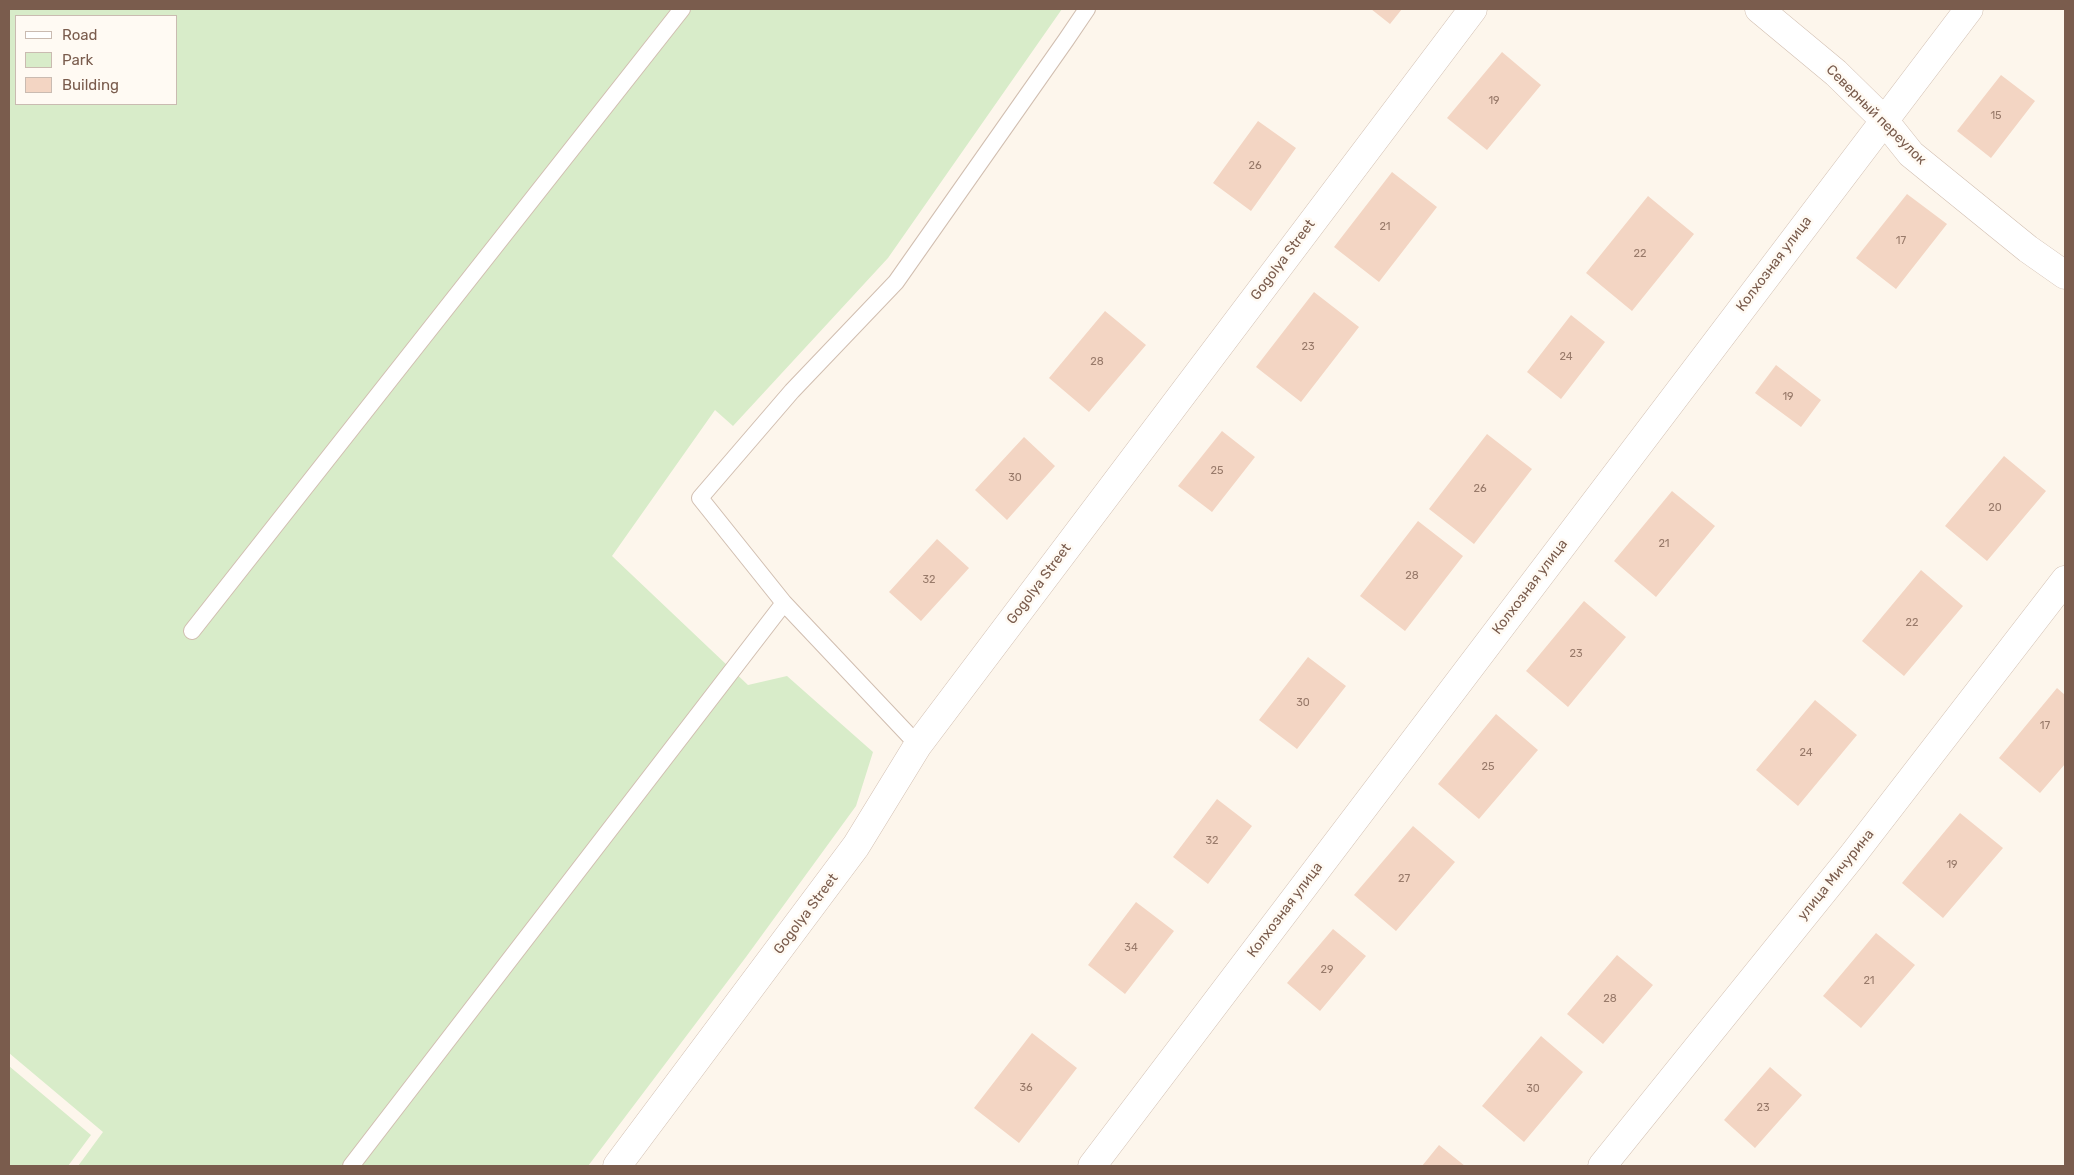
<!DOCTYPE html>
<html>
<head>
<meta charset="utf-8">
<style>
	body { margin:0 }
	#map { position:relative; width:2074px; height:1175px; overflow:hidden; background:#fdf6ec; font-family:Rubik,sans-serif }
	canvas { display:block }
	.frame { position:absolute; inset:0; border:10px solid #7a5c4d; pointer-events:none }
	.legend { position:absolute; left:15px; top:15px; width:162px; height:90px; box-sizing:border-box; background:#fffaf3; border:1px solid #cabbb1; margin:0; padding:6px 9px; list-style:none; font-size:15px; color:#7a5c4d }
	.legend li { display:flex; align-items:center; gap:10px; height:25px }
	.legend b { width:25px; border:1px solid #cabbb1 }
</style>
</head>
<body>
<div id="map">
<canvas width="2074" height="1175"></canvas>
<div class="frame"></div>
<ul class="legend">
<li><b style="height:6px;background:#fff"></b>Road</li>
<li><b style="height:14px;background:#d8ecc9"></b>Park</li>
<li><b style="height:14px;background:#f3d5c3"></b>Building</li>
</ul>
</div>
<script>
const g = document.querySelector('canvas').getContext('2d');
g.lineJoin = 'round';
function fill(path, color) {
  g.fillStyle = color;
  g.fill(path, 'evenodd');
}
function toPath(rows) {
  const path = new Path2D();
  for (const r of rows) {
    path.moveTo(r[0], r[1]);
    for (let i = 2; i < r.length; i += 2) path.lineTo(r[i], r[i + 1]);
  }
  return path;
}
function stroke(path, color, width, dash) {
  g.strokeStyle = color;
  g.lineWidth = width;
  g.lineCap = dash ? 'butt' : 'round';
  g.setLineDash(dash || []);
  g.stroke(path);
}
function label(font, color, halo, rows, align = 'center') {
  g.font = font + ' Rubik,sans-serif';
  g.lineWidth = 5;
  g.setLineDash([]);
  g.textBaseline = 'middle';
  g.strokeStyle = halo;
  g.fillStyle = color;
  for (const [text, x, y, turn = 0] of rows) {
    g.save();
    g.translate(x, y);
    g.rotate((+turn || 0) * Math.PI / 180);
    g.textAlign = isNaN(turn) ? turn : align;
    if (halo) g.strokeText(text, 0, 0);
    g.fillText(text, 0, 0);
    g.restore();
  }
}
const green = toPath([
	[9,9,1062,9,888,258,733,426,715,410,612,556,748,685,787,676,873,752,856,806,746,957,588,1166,78,1166,103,1132,9,1053],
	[16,16,176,16,176,104,16,104],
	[9,1066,91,1135,68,1166,9,1166]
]);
const building = toPath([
	[1371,9,1402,9,1390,24],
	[1502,52,1541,85,1487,150,1447,118],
	[2001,75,2035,101,1991,158,1957,131],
	[1258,121,1296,148,1251,211,1213,183],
	[1392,172,1437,207,1379,282,1334,247],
	[1907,194,1947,224,1896,289,1856,258],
	[1648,196,1694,234,1632,311,1586,273],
	[1314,292,1359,327,1301,402,1256,367],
	[1105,311,1146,345,1089,412,1049,378],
	[1571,315,1605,342,1561,399,1527,372],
	[1776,365,1821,400,1801,427,1755,393],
	[1222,431,1255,457,1212,512,1178,486],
	[1487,434,1532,469,1474,544,1429,509],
	[1024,437,1055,466,1007,520,975,490],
	[2004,456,2046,491,1987,561,1945,526],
	[1672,491,1715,526,1656,597,1614,561],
	[1418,521,1463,556,1405,631,1360,596],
	[937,539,969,568,921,621,889,592],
	[1921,570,1963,606,1904,676,1862,641],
	[1584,601,1626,637,1568,707,1526,671],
	[1308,657,1346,686,1297,749,1259,720],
	[2057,688,2065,695,2065,764,2040,793,1999,758],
	[1815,700,1857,735,1798,806,1756,770],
	[1496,714,1538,750,1479,819,1438,784],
	[1217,799,1252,826,1208,884,1173,857],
	[1960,813,2003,848,1943,918,1902,883],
	[1413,826,1455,862,1396,931,1354,895],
	[1136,902,1174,931,1125,994,1088,965],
	[1333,929,1366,956,1320,1011,1287,983],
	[1876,933,1915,965,1861,1028,1823,996],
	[1617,955,1653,985,1603,1044,1567,1014],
	[1032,1033,1077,1068,1019,1143,974,1108],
	[1541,1036,1583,1072,1524,1142,1482,1106],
	[1770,1067,1802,1095,1755,1148,1724,1120],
	[1439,1145,1465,1166,1422,1166]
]);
const lane = toPath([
	[192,631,682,9],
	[918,745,784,603,700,498,792,391,896,282,1066,40,1087,9],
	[351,1166,784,603]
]);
const street = toPath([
	[1759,9,1836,73,1883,119,1911,154,2028,249,2065,275],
	[617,1166,856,846,918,745,1473,9],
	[1092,1166,1969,9],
	[1602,1166,1852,856,2065,580]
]);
const numberNames = [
	["19",1494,101],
	["15",1996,116],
	["26",1255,166],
	["21",1385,227],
	["17",1901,241],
	["22",1640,254],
	["23",1308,347],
	["24",1566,357],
	["28",1097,362],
	["19",1788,397],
	["25",1217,471],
	["30",1015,478],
	["26",1480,489],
	["20",1995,508],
	["21",1664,544],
	["28",1412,576],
	["32",929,580],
	["22",1912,623],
	["23",1576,654],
	["30",1303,703],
	["17",2045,726],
	["24",1806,753],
	["25",1488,767],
	["32",1212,841],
	["19",1952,865],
	["27",1404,879],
	["34",1131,948],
	["29",1327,970],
	["21",1869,981],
	["28",1610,999],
	["36",1026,1088],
	["30",1533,1089],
	["23",1763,1108]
];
const streetNames = [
	["Северный переулок",1876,115,45],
	["Gogolya Street",1283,260,-53],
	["Колхозная улица",1774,264,-53],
	["Gogolya Street",1039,584,-53],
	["Колхозная улица",1530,587,-53],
	["улица Мичурина",1836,875,-51],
	["Колхозная улица",1285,910,-53],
	["Gogolya Street",806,914,-53]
];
fill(green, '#d8ecc9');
fill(building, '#f3d5c3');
stroke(lane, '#d1beb0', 18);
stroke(street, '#d1beb0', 29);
stroke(lane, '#fff', 16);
stroke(street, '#fff', 28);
label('11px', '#987a6a', null, numberNames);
label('14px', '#7a5c4d', '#fffaf3', streetNames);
</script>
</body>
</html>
